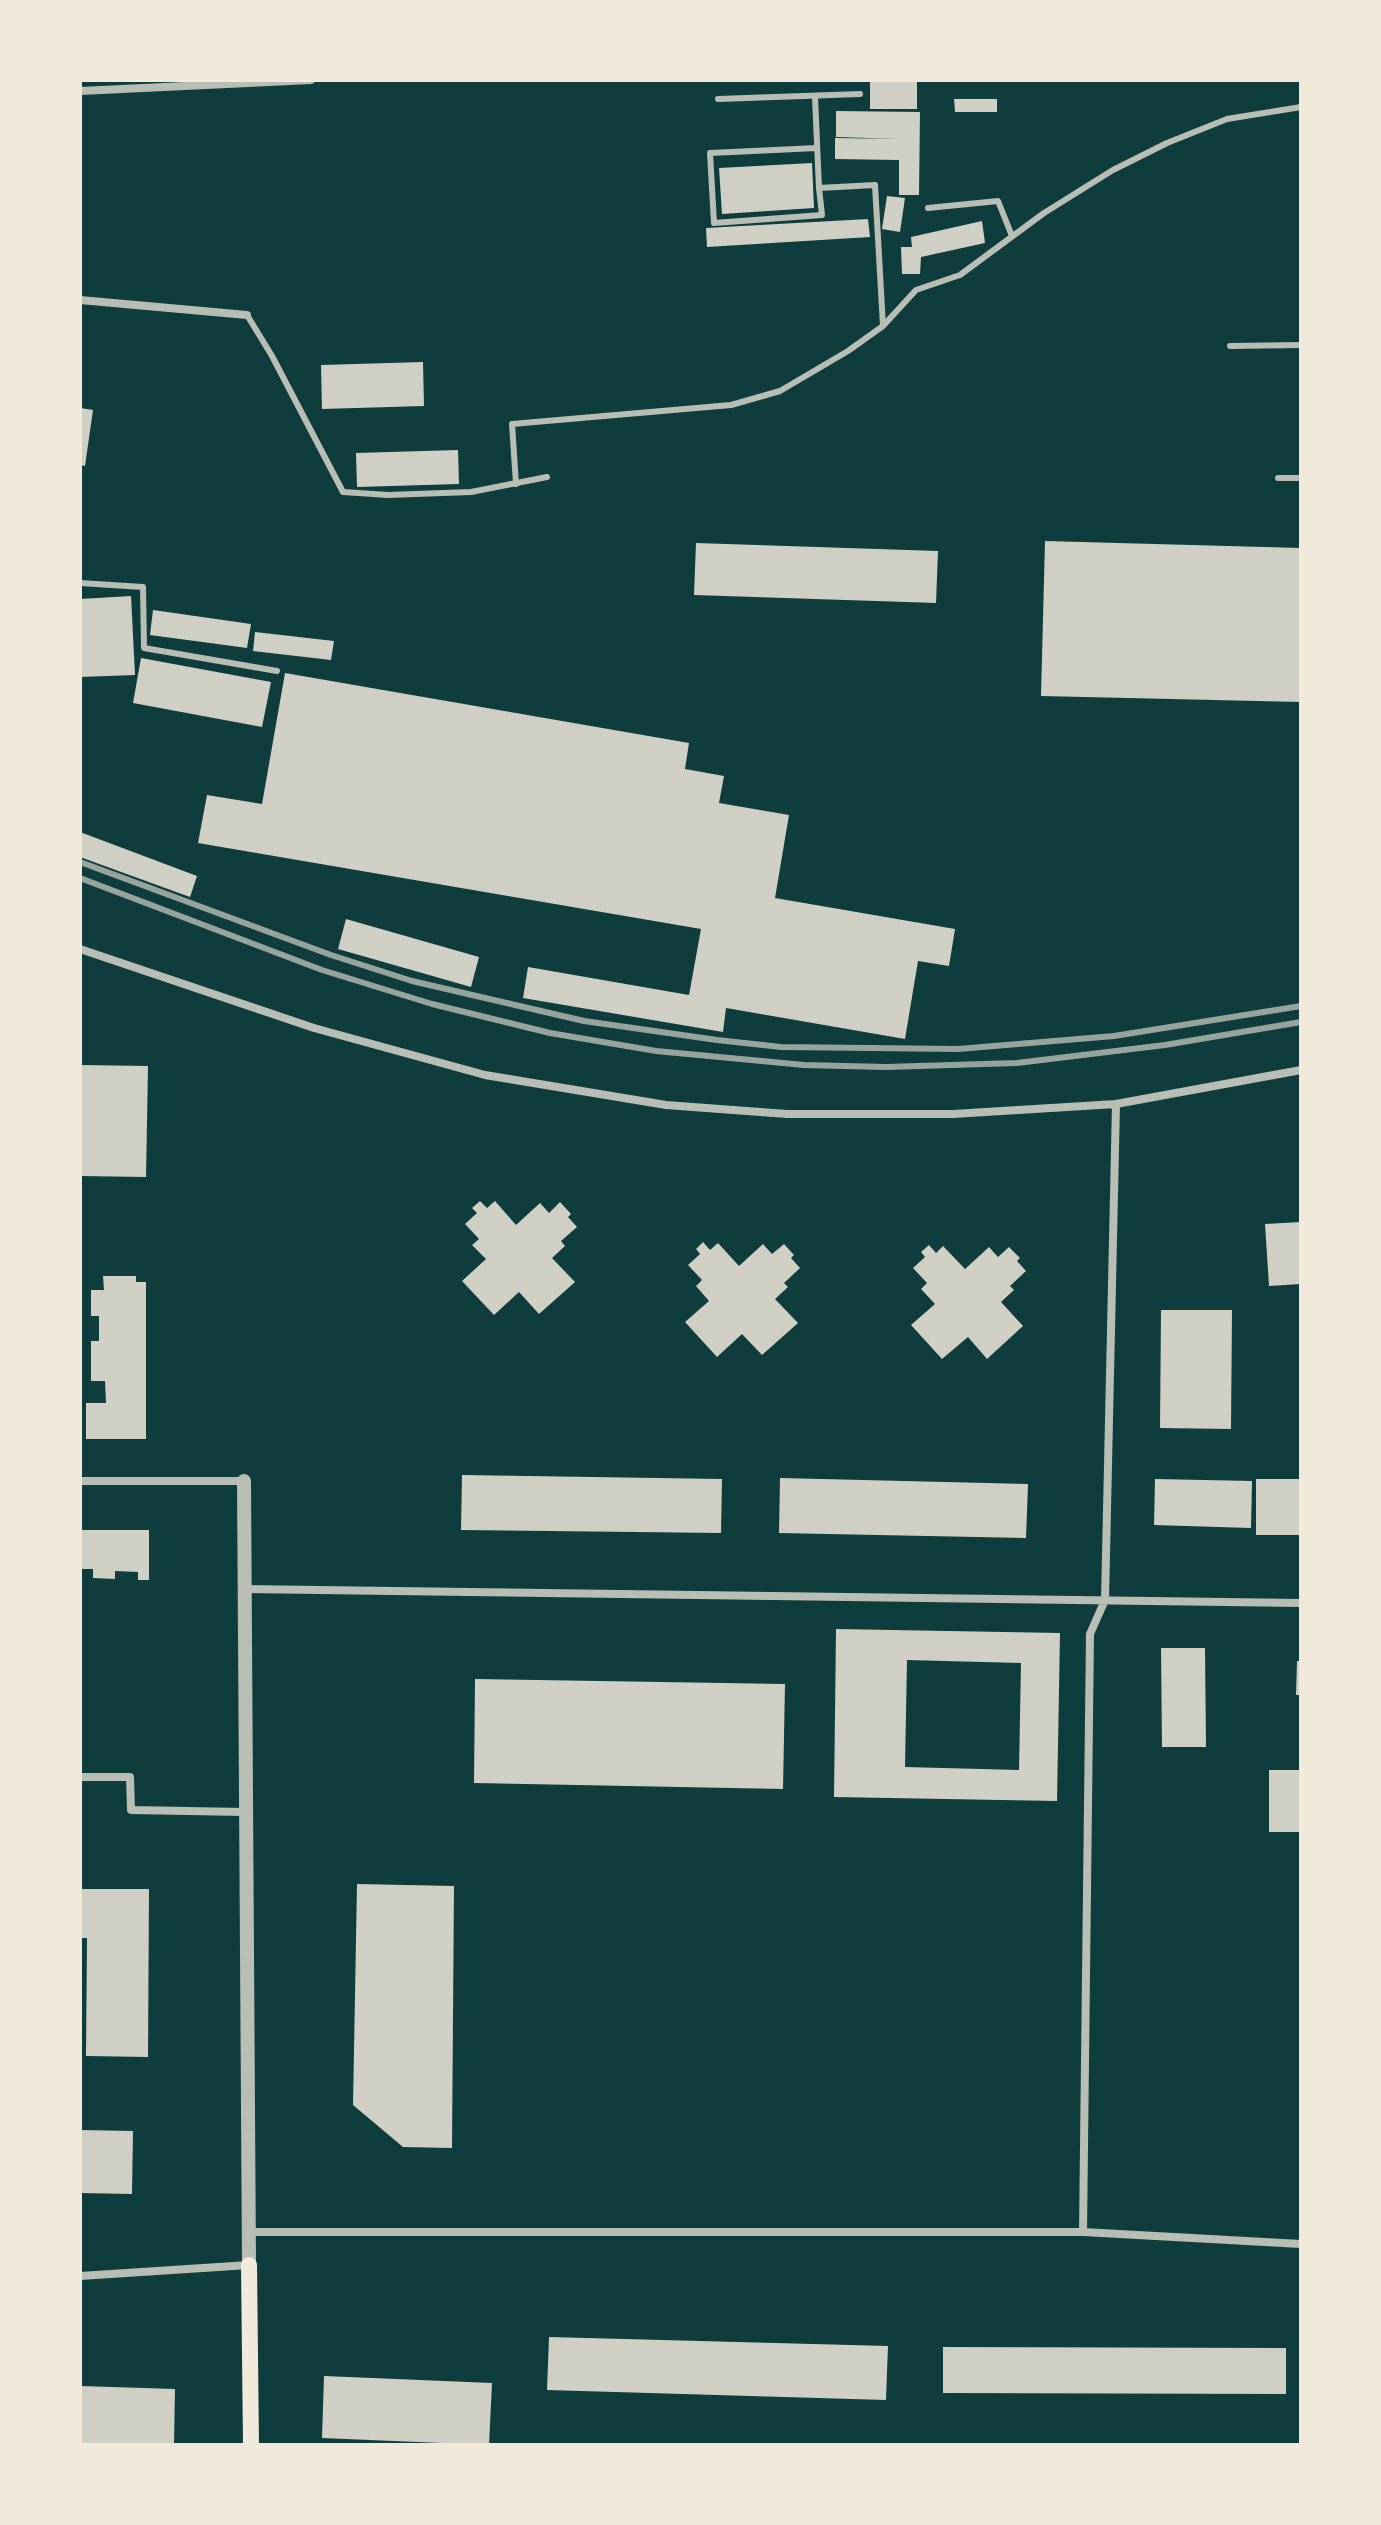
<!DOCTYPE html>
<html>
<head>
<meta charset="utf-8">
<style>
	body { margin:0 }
	#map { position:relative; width:1381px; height:2525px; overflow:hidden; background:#0f3d3e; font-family:"Sofia Sans Condensed",sans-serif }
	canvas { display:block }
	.frame { position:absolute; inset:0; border:82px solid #f1e9da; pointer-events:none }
</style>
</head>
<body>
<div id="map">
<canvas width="1381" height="2525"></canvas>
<div class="frame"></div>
</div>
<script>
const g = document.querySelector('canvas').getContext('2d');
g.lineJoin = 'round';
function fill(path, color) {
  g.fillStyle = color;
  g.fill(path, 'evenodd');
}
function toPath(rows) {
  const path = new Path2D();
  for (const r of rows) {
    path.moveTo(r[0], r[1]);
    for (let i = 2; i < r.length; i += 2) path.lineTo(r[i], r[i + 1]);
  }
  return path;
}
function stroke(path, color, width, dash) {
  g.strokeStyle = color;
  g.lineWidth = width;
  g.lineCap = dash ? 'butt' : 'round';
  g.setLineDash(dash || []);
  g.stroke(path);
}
const building = toPath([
	[870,80,917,80,917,109,870,109],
	[954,99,997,99,997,112,955,112],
	[836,111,920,112,919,195,899,195,899,160,835,159,835,138,899,139,836,137],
	[812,163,814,208,722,214,719,168],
	[887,196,905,198,900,232,882,229],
	[868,219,870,237,707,247,706,228],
	[982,221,985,243,921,257,920,274,902,274,901,247,912,247,911,237],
	[423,362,424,406,322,409,321,365],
	[80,408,93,410,85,466,80,465],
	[458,450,459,484,357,487,356,453],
	[1045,541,1301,548,1301,702,1041,696],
	[696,543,938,551,936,603,694,595],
	[131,596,135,675,80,677,80,599],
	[153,610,251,624,247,648,150,635],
	[255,632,334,641,331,660,253,651],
	[141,658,271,682,262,727,133,703],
	[285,673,689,743,685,769,724,776,719,803,789,815,775,898,955,929,949,966,918,961,905,1039,726,1008,723,1032,523,998,528,967,689,995,701,929,198,843,207,795,262,804],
	[80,832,197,876,190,897,80,857],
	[346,919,479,957,471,987,338,949],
	[80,1065,148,1066,146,1177,80,1176],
	[480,1201,487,1208,495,1201,516,1225,540,1203,549,1213,560,1202,571,1214,568,1217,577,1227,561,1241,565,1246,552,1258,575,1282,539,1314,519,1292,494,1315,462,1281,486,1259,472,1245,479,1239,465,1224,477,1213,472,1208],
	[1301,1222,1301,1284,1269,1286,1265,1224],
	[703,1242,710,1250,718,1243,739,1266,763,1244,772,1254,784,1244,794,1255,791,1258,800,1268,784,1283,788,1287,775,1299,798,1323,762,1355,742,1334,717,1357,685,1322,709,1301,696,1286,702,1280,688,1265,700,1254,696,1249],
	[929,1245,936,1253,943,1246,965,1269,989,1247,998,1257,1009,1247,1020,1258,1017,1261,1026,1271,1010,1286,1014,1290,1001,1302,1023,1326,987,1359,968,1337,942,1359,911,1325,935,1304,921,1289,927,1283,913,1268,925,1257,921,1252],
	[103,1276,136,1276,136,1282,146,1282,146,1439,86,1439,86,1403,106,1403,105,1381,91,1381,91,1341,99,1341,99,1316,91,1316,91,1290,104,1290],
	[1161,1310,1232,1310,1231,1429,1160,1428],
	[462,1475,722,1479,721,1533,461,1530],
	[780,1478,1028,1484,1026,1538,779,1533],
	[1155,1479,1252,1481,1251,1528,1154,1525],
	[1256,1479,1301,1479,1301,1535,1256,1535],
	[80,1530,149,1530,149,1580,138,1580,138,1572,115,1571,115,1579,93,1578,93,1569,80,1569],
	[836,1629,1060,1633,1057,1801,834,1797],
	[907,1660,1021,1663,1019,1770,905,1767],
	[1161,1648,1205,1648,1206,1747,1162,1747],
	[1297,1661,1301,1661,1301,1695,1296,1695],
	[475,1679,785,1684,783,1789,474,1783],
	[1269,1770,1301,1770,1301,1832,1269,1832],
	[357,1884,454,1886,452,2148,403,2147,353,2105],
	[80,1889,149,1889,148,2057,86,2056,87,1938,80,1938],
	[80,2130,133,2131,132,2194,80,2193],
	[549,2337,888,2346,886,2400,547,2390],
	[943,2347,1286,2348,1286,2394,943,2393],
	[324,2376,492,2383,489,2445,322,2438],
	[80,2386,175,2389,174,2445,80,2445]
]);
const service = toPath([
	[815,97,819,188,875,185,883,326],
	[718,99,860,94],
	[817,148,710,153,714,223,822,215,819,188],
	[928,208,998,201,1012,236],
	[247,315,272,356,343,492,388,495,471,492,547,477],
	[1230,346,1301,345],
	[1278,478,1301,478],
	[516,484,512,424,731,405,780,391,848,351,883,326,916,290,960,275,1044,213,1113,170,1167,143,1227,119,1301,107],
	[80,583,143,587,144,648,277,671]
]);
const minor = toPath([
	[80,91,311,80],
	[80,300,247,315],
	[80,949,314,1028,485,1075,666,1105,787,1114,953,1114,1116,1104,1301,1070],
	[80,1481,244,1481],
	[243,1589,1301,1603],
	[80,1777,130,1777,131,1810,245,1812],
	[249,2232,1083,2232,1301,2244],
	[1083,2232,1090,1634,1105,1600,1116,1104],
	[80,2276,249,2265]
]);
const tertiary = toPath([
	[244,1481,249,2265]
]);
const secondary = toPath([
	[249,2265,251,2445]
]);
const rail = toPath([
	[80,862,331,955,412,981,584,1021,717,1040,781,1047,958,1049,1114,1036,1301,1006],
	[80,878,322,970,432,1004,550,1033,656,1051,804,1065,886,1067,1017,1063,1165,1045,1301,1022]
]);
fill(building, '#cfcfc3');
stroke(service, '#b8beb3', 6);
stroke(minor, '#b8beb3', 8);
stroke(tertiary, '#b8beb3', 14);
stroke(secondary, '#f1e9da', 16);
stroke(rail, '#97a49c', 6);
</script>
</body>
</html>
